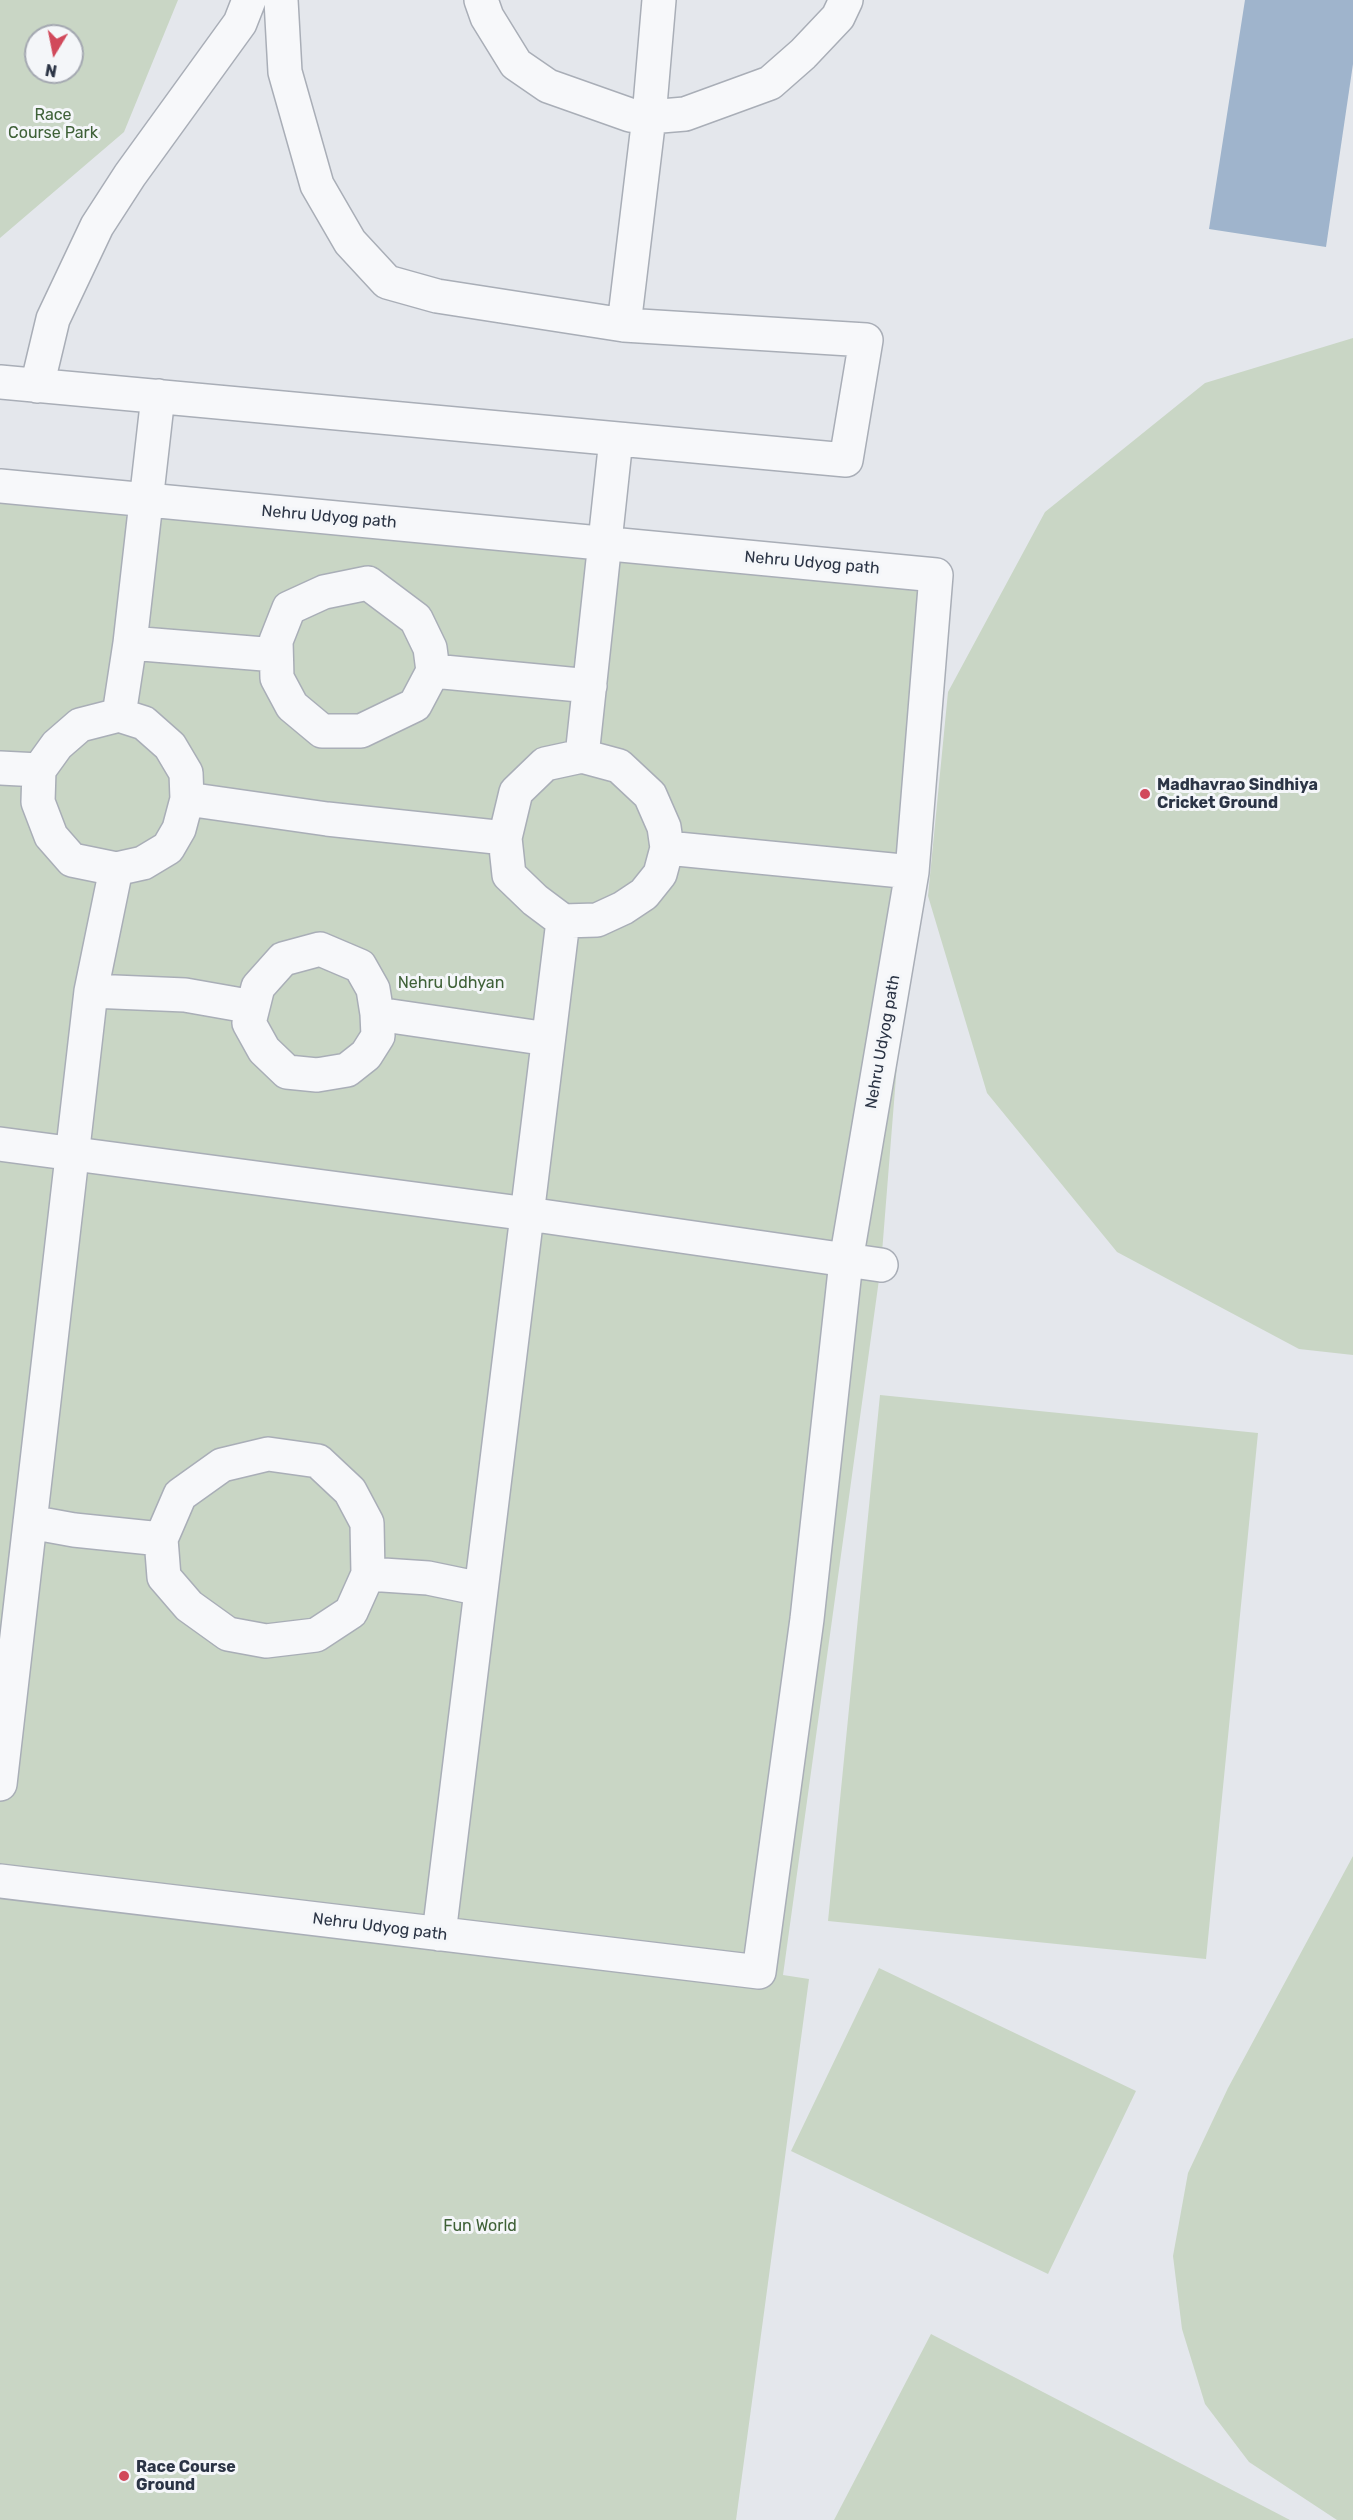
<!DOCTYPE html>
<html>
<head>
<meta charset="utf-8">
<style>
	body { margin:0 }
	#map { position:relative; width:1353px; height:2520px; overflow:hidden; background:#e4e7ec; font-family:Rubik,sans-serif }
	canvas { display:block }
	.north { position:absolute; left:24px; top:24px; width:60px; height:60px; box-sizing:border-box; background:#f4f6f9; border:2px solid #a4a8b1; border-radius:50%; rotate:190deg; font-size:16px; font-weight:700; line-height:24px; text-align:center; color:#2b3445 }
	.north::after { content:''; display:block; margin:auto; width:21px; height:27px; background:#d1495b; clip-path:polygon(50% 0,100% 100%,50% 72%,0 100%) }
</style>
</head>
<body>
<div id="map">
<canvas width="1353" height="2520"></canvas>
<div class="north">N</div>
</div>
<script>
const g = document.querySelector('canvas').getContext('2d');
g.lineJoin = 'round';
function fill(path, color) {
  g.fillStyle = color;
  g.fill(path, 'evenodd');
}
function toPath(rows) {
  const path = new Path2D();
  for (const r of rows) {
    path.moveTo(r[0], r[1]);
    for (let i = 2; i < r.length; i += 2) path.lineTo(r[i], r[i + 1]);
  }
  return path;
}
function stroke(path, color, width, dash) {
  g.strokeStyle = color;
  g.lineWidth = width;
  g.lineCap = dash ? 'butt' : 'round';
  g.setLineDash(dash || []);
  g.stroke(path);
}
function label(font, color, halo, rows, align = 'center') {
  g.font = font + ' Rubik,sans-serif';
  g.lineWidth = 6;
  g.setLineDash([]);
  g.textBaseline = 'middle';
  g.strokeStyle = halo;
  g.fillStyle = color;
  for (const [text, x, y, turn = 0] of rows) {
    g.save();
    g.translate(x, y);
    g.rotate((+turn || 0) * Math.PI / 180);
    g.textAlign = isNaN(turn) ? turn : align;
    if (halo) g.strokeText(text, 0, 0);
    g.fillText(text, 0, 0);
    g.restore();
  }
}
const green = toPath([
	[0,0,178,0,124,132,0,238],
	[36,36,72,36,72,72,36,72],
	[1353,338,1353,1355,1299,1349,1117,1252,987,1093,928,896,948,692,1045,512,1205,383],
	[0,486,936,575,881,1265,783,1975,809,1979,736,2520,0,2520],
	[880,1395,1258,1433,1206,1959,828,1921],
	[1353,1856,1353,2520,1337,2520,1249,2462,1205,2404,1182,2329,1173,2256,1188,2173,1228,2088],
	[879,1968,1136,2091,1048,2274,791,2151],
	[931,2334,1290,2520,834,2520]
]);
const water = toPath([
	[1245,0,1353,0,1353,64,1326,247,1209,229]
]);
const street = toPath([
	[481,0,487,17,516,64,548,86,630,115,649,117,685,114,770,83,803,54,838,17,846,0],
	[624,325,649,117,659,0],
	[0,382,846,460,866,340,624,325,437,296,387,282,350,242,317,185,285,72,281,0],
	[37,386,53,319,97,226,130,175,240,23,249,0],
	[0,486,936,575,912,872,846,1261,807,1619,759,1972,0,1881],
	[130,643,276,655],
	[433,671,415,705,361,731,322,731,292,706,277,678,276,641,289,608,324,592,368,583,416,619,430,648,433,671,590,686],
	[119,715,130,643,158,396],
	[582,756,616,439],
	[0,768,39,770],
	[187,799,186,773,170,746,144,723,119,715,80,725,57,745,39,770,38,802,51,836,72,860,116,869,143,863,168,848,179,829,187,799,327,819,505,838],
	[667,848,664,827,650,795,619,766,582,756,545,764,516,792,505,838,509,875,535,900,563,921,597,920,623,908,644,894,660,874,667,848,912,872],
	[91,991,185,995,253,1007],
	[377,1014,373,989,360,966,320,949,283,959,258,987,249,1023,264,1050,287,1072,317,1075,347,1070,366,1055,378,1036,377,1014,548,1039],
	[0,1144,528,1214,881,1265],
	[30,1522,74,1530,161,1539],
	[368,1574,367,1523,350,1491,318,1461,268,1454,222,1465,180,1495,161,1539,164,1577,189,1606,228,1634,266,1641,316,1635,351,1612,368,1574,428,1578,481,1589],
	[0,1784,91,991,116,869],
	[439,1934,563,921]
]);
const markers = [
	[1145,794,6,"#d1495b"],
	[124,2476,6,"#d1495b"]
];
const parkNames = [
	["Race",53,115],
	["Course Park",53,133],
	["Nehru Udhyan",451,983],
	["Fun World",480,2226]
];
const streetNames = [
	["Nehru Udyog path",329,517,5],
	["Nehru Udyog path",812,563,5],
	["Nehru Udyog path",883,1042,-80],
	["Nehru Udyog path",380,1927,7]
];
const poiNames = [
	["Madhavrao Sindhiya",1157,785],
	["Cricket Ground",1157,803],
	["Race Course",136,2467],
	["Ground",136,2485]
];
fill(green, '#c9d6c5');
fill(water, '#9fb4cc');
stroke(street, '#a9aeb7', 36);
stroke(street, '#f7f8fa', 33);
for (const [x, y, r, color] of markers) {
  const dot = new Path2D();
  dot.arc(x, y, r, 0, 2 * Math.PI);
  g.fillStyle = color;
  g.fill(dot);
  stroke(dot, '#f4f6f9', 2);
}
label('16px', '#3f6138', '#f4f6f9', parkNames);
label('16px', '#2b3445', '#f4f6f9', streetNames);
label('bold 16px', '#2b3445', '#f4f6f9', poiNames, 'left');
</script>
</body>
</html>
